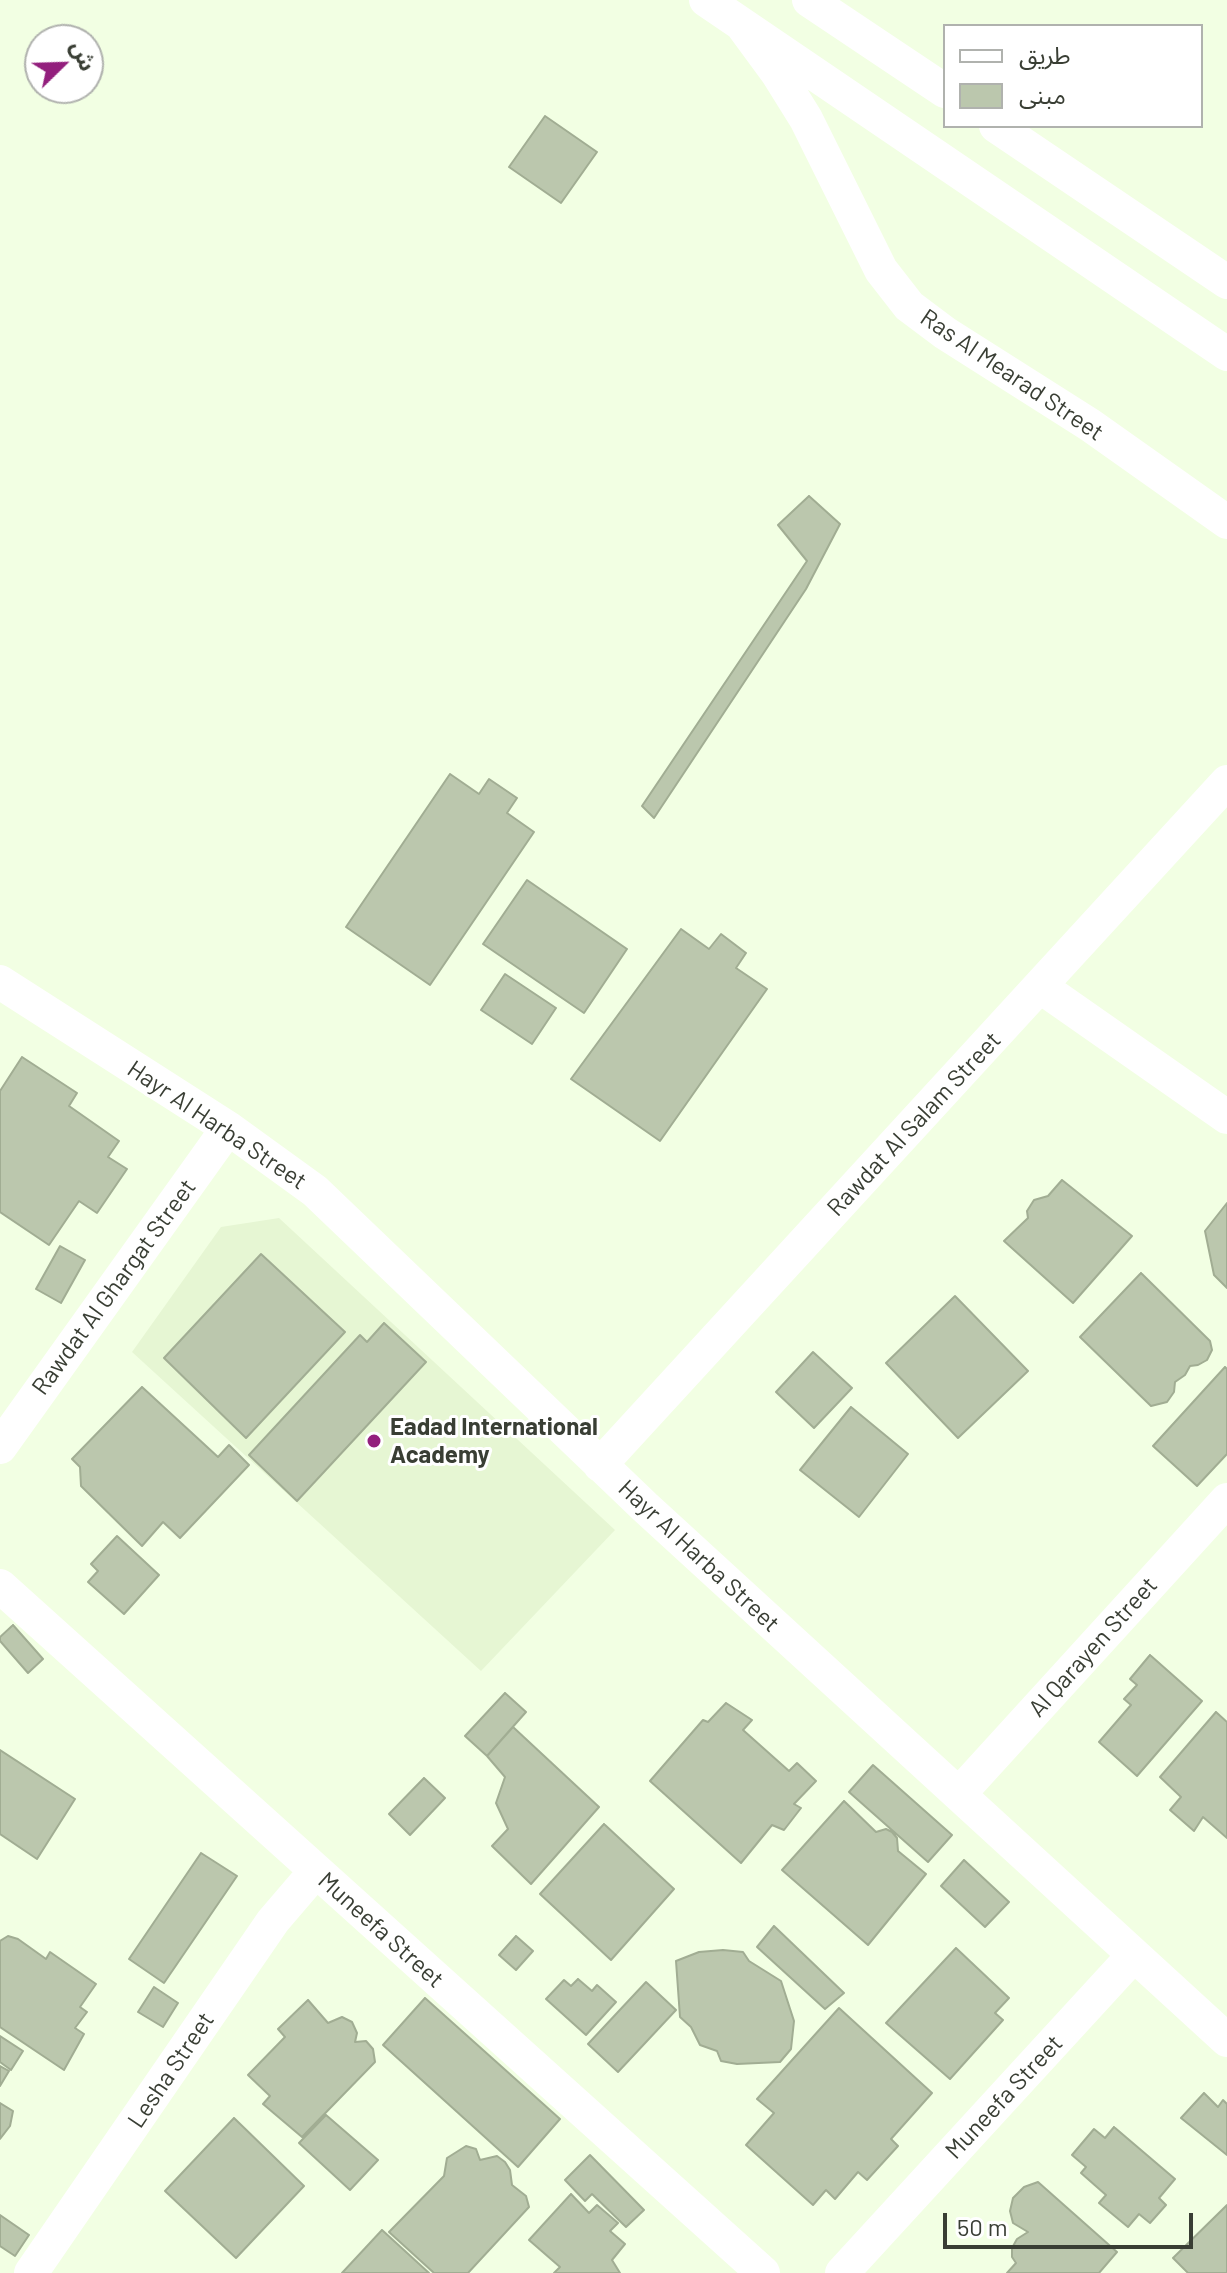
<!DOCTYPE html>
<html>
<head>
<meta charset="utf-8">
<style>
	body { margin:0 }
	#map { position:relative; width:1227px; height:2273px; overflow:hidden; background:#f2ffe3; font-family:Barlow,"Noto Sans Arabic",sans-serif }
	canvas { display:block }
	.legend { position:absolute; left:943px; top:24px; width:260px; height:104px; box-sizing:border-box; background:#fff; border:2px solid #b0b2ae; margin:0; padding:10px 14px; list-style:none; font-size:24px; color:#393e34 }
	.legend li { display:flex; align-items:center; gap:16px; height:40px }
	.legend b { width:40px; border:2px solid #b0b2ae }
	.north { position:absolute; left:24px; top:24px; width:80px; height:80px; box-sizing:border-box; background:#fff; border:2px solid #b0b2ae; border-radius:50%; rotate:67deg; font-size:22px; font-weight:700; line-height:32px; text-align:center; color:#393e34 }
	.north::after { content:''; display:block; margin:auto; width:28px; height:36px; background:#931f7d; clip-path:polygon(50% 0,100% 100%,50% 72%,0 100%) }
	.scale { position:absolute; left:943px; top:2213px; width:250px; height:36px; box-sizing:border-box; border:4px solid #393e34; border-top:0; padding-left:10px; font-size:24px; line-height:28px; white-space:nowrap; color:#393e34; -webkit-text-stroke:6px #fff; paint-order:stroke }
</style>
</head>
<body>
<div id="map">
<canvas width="1227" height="2273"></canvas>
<ul class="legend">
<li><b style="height:10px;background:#fff"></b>طريق</li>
<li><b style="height:22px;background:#bbc7ad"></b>مبنى</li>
</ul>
<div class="north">ش</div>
<div class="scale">50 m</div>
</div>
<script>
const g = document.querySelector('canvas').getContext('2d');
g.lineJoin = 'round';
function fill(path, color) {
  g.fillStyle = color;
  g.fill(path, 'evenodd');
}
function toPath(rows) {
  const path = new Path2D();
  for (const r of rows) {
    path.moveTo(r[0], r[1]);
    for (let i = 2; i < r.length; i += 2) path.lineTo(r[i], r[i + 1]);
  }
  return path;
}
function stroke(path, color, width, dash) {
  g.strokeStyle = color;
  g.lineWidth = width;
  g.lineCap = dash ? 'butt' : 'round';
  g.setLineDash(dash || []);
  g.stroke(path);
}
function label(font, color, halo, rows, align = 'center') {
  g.font = font + ' Barlow,sans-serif';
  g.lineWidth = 6;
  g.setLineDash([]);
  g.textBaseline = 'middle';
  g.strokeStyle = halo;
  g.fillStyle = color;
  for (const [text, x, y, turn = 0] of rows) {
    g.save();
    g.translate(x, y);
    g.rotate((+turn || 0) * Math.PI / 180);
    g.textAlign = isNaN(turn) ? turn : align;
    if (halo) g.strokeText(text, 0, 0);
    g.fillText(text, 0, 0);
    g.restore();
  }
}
const built = toPath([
	[279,1218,615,1530,481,1671,132,1352,221,1227]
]);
const building = toPath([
	[545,116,597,152,561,203,509,167,545,116],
	[809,496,840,524,806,589,654,818,642,806,807,561,778,525,809,496],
	[450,774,479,794,489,779,517,798,507,813,534,832,430,985,346,927,450,774],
	[527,880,627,949,584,1013,483,944,527,880],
	[681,929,709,949,721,934,746,953,736,968,767,989,660,1141,571,1079,681,929],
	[505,974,556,1008,532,1044,481,1010,505,974],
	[22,1057,77,1093,69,1106,119,1141,108,1157,127,1169,97,1213,79,1201,49,1245,0,1212,0,1091,22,1057],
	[1062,1180,1132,1236,1073,1303,1004,1241,1028,1218,1027,1211,1034,1200,1048,1196,1062,1180],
	[1227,1203,1227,1288,1214,1275,1205,1231,1227,1203],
	[60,1246,85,1260,61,1303,36,1289,60,1246],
	[261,1254,345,1332,246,1438,164,1358,261,1254],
	[1141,1273,1210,1341,1212,1350,1207,1360,1198,1365,1190,1366,1185,1375,1175,1382,1174,1392,1167,1402,1151,1406,1080,1337,1141,1273],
	[955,1296,1028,1371,958,1438,886,1363,955,1296],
	[384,1323,426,1362,297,1501,249,1455,360,1335,367,1342,384,1323],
	[813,1352,852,1388,814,1428,776,1392,813,1352],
	[1225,1367,1227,1369,1227,1454,1197,1486,1153,1446,1225,1367],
	[142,1387,218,1457,229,1445,249,1465,180,1538,163,1522,142,1546,81,1486,80,1467,72,1459,142,1387],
	[851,1407,908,1454,859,1517,800,1470,851,1407],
	[117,1536,159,1575,124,1614,88,1582,98,1571,91,1564,117,1536],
	[13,1625,43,1659,28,1673,0,1641,0,1637,13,1625],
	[1150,1655,1202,1701,1137,1776,1099,1742,1131,1705,1124,1699,1137,1685,1130,1679,1150,1655],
	[505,1693,526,1712,487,1756,465,1736,505,1693],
	[726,1703,752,1720,743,1730,789,1771,797,1763,816,1781,794,1804,801,1808,784,1830,772,1825,741,1863,650,1781,703,1720,708,1722,726,1703],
	[1216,1712,1227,1722,1227,1838,1203,1817,1194,1831,1170,1810,1181,1797,1160,1777,1216,1712],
	[513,1727,599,1807,531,1884,492,1846,508,1829,496,1803,505,1777,487,1756,513,1727],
	[0,1750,75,1799,37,1859,0,1834,0,1750],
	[873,1765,952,1835,928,1862,849,1792,873,1765],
	[424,1778,445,1798,410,1835,389,1814,424,1778],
	[844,1801,876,1832,886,1829,892,1832,897,1838,898,1851,926,1874,868,1945,782,1870,844,1801],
	[604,1824,674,1889,611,1960,540,1894,604,1824],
	[201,1853,237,1876,164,1983,129,1959,201,1853],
	[964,1860,1009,1902,985,1927,941,1886,964,1860],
	[774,1926,844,1993,825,2009,757,1947,774,1926],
	[8,1936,18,1939,46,1959,50,1952,96,1984,80,2007,87,2012,75,2028,84,2034,64,2070,0,2027,0,1941,8,1936],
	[516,1936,533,1951,516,1970,499,1955,516,1936],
	[956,1948,1009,1998,995,2013,1003,2020,950,2079,886,2023,956,1948],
	[723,1950,743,1952,749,1961,781,1981,794,2021,791,2049,780,2062,737,2064,721,2061,717,2051,700,2045,691,2027,680,2017,676,1961,699,1952,723,1950],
	[578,1979,592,1991,597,1985,616,2002,586,2035,546,1999,564,1980,571,1986,578,1979],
	[646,1982,676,2010,618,2072,588,2044,646,1982],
	[154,1987,178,2003,163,2027,138,2012,154,1987],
	[425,1998,560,2119,518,2167,383,2045,425,1998],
	[308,2000,328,2023,342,2017,352,2022,357,2033,355,2042,366,2041,373,2049,375,2062,302,2137,263,2104,270,2096,248,2075,285,2037,278,2029,308,2000],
	[839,2008,932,2093,891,2139,898,2146,867,2180,858,2172,835,2199,826,2190,813,2205,746,2145,774,2113,757,2099,839,2008],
	[0,2036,23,2051,11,2070,0,2062,0,2036],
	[0,2066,9,2071,0,2086,0,2066],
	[1204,2093,1218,2107,1223,2100,1227,2104,1227,2155,1181,2118,1204,2093],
	[0,2103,13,2111,10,2126,0,2139,0,2103],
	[326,2115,378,2160,350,2190,299,2143,326,2115],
	[234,2118,304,2186,236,2258,165,2191,234,2118],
	[1114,2127,1175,2179,1159,2198,1166,2205,1150,2223,1139,2214,1128,2227,1099,2203,1106,2195,1081,2173,1086,2167,1072,2155,1094,2129,1105,2138,1114,2127],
	[466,2146,476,2149,480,2160,497,2156,505,2162,510,2170,512,2185,526,2196,529,2207,468,2273,434,2273,389,2232,444,2176,447,2158,466,2146],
	[590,2155,644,2210,626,2227,592,2194,585,2201,565,2180,590,2155],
	[1038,2182,1117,2252,1099,2273,1007,2273,1016,2263,1012,2257,1012,2248,1017,2239,1028,2232,1013,2223,1010,2211,1013,2198,1024,2187,1038,2182],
	[571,2194,589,2213,597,2205,618,2223,610,2231,625,2244,612,2260,620,2273,554,2273,560,2267,529,2240,571,2194],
	[1227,2205,1227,2273,1188,2273,1173,2258,1227,2205],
	[0,2215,29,2235,15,2256,0,2246,0,2215],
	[382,2230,429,2273,342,2273,382,2230]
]);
const minor = toPath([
	[706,0,1227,354],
	[809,0,945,91],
	[742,25,778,74,806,119,881,270,909,306,945,333,1090,425,1227,522],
	[996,126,1227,282],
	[0,982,228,1128,315,1191,645,1507,1227,2040],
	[1041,987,1227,1117],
	[0,1447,228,1128],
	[600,1465,1227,782],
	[0,1586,763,2273],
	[959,1794,1227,1500],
	[31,2273,273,1921,315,1872],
	[842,2273,1133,1956]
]);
const markers = [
	[374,1441,8,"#931f7d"]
];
const streetNames = [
	["Ras Al Mearad Street",1012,375,34],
	["Rawdat Al Salam Street",914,1124,-47],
	["Hayr Al Harba Street",217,1125,34],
	["Rawdat Al Ghargat Street",114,1287,-54],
	["Hayr Al Harba Street",699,1556,43],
	["Al Qarayen Street",1093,1647,-48],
	["Muneefa Street",381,1930,42],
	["Lesha Street",171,2070,-56],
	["Muneefa Street",1004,2097,-47]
];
const poiNames = [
	["Eadad International",390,1427],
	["Academy",390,1455]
];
fill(built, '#e6f6d3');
fill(building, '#bbc7ad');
stroke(building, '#a1ad93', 2);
stroke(minor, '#fff', 34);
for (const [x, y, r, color] of markers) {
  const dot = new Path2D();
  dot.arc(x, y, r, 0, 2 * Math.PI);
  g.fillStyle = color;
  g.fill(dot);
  stroke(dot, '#fff', 3);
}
label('24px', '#393e34', '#fff', streetNames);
label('bold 24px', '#393e34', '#fff', poiNames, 'left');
</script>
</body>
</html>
